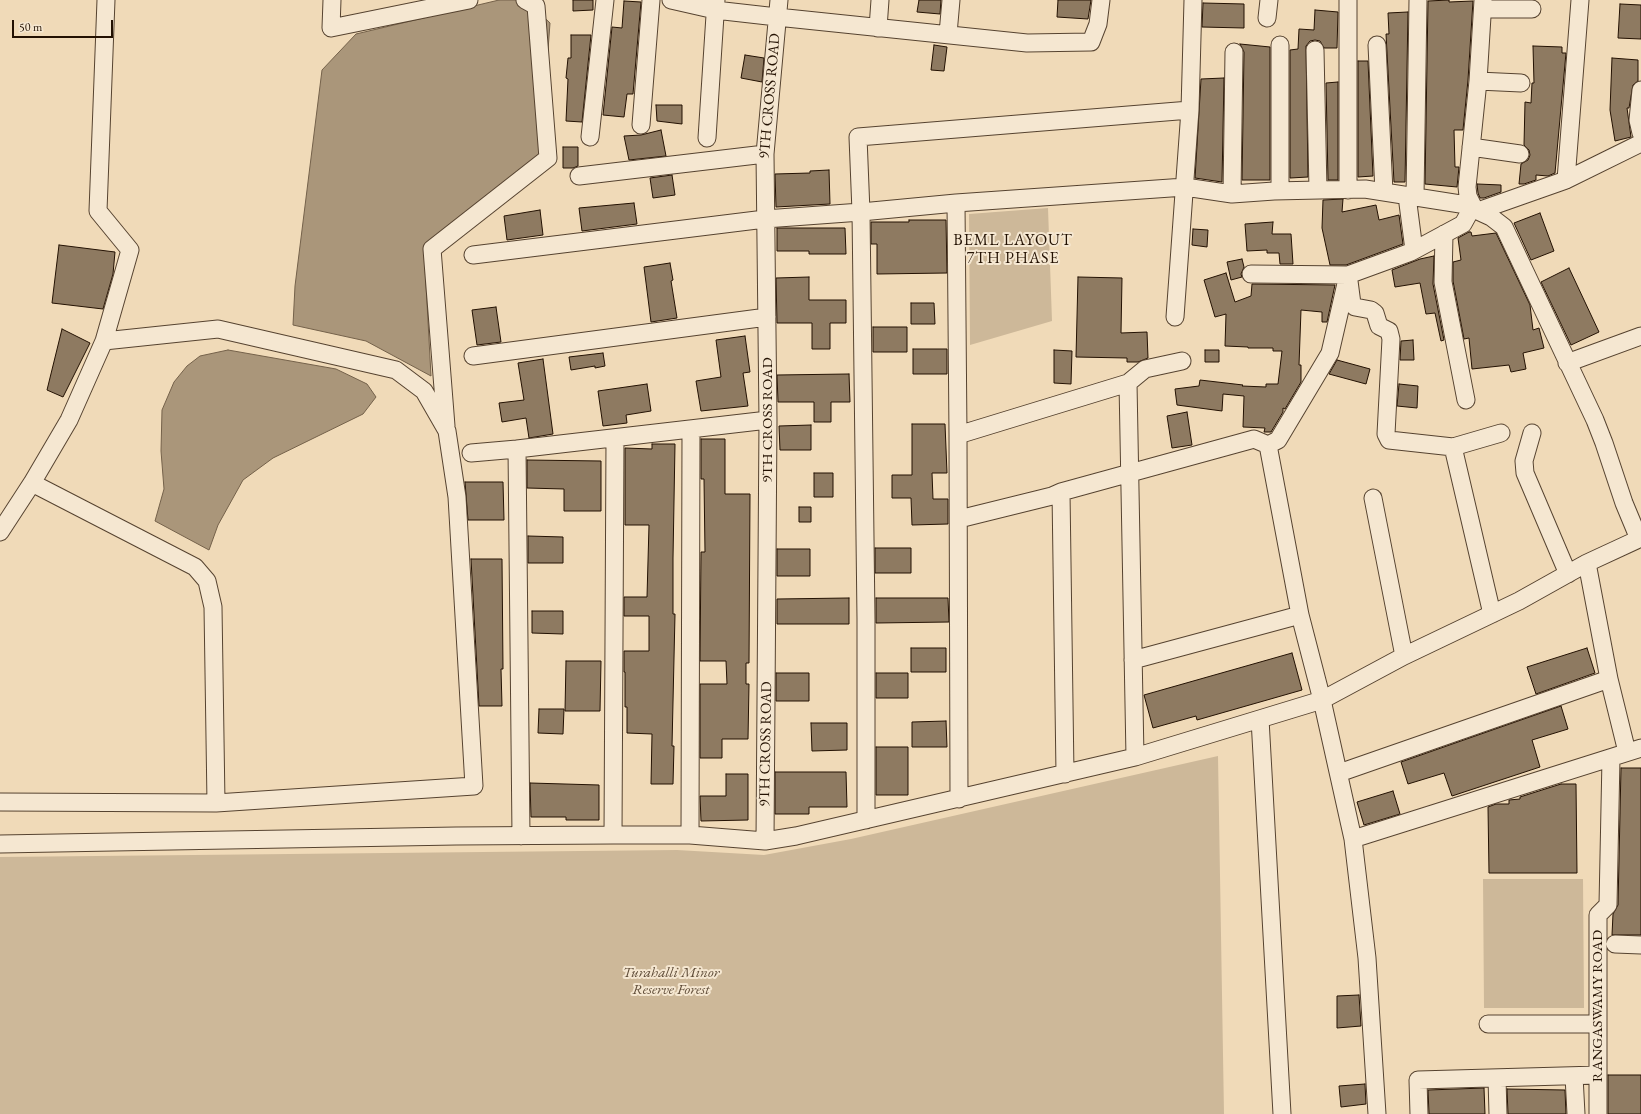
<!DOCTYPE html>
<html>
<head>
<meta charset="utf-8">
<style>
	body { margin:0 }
	#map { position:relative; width:1641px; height:1114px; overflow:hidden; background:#f0dab8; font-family:"EB Garamond",serif }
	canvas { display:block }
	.scale { position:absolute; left:12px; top:20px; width:101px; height:18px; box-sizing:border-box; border:2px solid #231102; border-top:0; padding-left:5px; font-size:12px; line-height:14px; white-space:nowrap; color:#231102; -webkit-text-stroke:3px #f5e7d1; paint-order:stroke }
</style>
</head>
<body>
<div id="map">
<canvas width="1641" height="1114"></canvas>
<div class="scale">50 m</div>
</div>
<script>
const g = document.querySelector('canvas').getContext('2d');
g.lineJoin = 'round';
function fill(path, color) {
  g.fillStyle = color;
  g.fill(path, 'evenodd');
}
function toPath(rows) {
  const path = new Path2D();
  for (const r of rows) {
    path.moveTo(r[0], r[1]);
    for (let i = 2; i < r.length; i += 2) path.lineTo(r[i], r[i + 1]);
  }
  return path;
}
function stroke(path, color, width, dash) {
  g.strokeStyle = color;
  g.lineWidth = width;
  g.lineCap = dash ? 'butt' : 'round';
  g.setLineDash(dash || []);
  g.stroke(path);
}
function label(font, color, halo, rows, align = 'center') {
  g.font = font + ' "EB Garamond",serif';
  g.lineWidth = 4;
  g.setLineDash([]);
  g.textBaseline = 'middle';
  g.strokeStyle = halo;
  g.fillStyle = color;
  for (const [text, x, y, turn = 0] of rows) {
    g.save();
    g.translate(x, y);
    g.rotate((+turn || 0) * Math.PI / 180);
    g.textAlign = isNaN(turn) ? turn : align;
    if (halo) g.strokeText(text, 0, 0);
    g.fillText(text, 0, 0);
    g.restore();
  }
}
const green = toPath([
	[1048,208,1052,321,970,345,969,214],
	[1218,756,1224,1114,0,1114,0,857,677,850,764,855,851,839],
	[1483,879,1583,879,1584,1008,1484,1008]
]);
const water = toPath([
	[499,0,526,0,550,23,540,159,424,248,431,376,366,341,293,325,295,286,322,70,356,34,499,0],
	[228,350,336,369,367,384,376,397,363,414,273,458,243,480,218,525,209,550,155,521,164,489,161,451,162,410,174,382,187,366,200,356,228,350]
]);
const building = toPath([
	[573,0,593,0,593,10,573,11,573,0],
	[919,0,941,0,940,14,917,12,919,0],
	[1058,0,1091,0,1088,19,1057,17,1058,0],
	[1449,0,1449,2,1473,1,1468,80,1463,130,1454,130,1455,167,1459,167,1457,187,1425,184,1428,1,1449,0],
	[624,1,641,2,633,94,627,94,624,117,603,115,612,27,622,28,624,1],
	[1203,3,1244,4,1244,28,1202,27,1203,3],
	[1620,4,1641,5,1641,39,1618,38,1620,4],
	[1315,10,1338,12,1337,48,1324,48,1320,41,1315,40,1310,41,1306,46,1308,177,1290,178,1290,50,1298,49,1299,29,1314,30,1315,10],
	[1408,12,1405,182,1394,182,1386,34,1389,34,1388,13,1408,12],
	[571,35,591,35,582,122,566,121,568,79,566,78,568,58,571,58,571,35],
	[1240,44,1270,47,1270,180,1242,180,1244,52,1240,44],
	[934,45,947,47,944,71,931,70,934,45],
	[1533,46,1562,47,1562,53,1566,53,1555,173,1548,176,1536,175,1536,180,1524,184,1519,184,1521,164,1528,160,1530,155,1529,150,1524,145,1525,102,1531,103,1532,83,1534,83,1533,46],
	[745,55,764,58,762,82,741,78,745,55],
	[1612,58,1638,60,1638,81,1633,85,1629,108,1627,108,1631,137,1615,141,1610,110,1612,58],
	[1358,61,1368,61,1373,176,1358,177,1358,61],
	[1224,78,1222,182,1195,178,1201,79,1224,78],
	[1338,82,1338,180,1328,180,1326,83,1338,82],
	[656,105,682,105,682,124,657,121,656,105],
	[661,130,666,156,629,160,624,136,641,135,661,130],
	[563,147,578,147,578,166,573,168,563,168,563,147],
	[829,170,830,204,776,207,775,174,810,173,810,171,829,170],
	[672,175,675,195,653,198,650,178,672,175],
	[1477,184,1501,185,1501,192,1484,198,1480,198,1478,193,1477,184],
	[1343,199,1342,212,1376,205,1379,220,1399,215,1403,244,1346,265,1330,265,1322,228,1323,200,1343,199],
	[634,203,637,224,582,231,579,208,634,203],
	[540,210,543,235,507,240,504,216,540,210],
	[1540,213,1554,251,1531,260,1514,223,1540,213],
	[909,220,946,220,947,273,877,274,877,244,871,244,871,222,909,222,909,220],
	[1273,222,1272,234,1291,234,1293,264,1280,264,1279,253,1267,253,1267,250,1247,251,1245,224,1273,222],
	[777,228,845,228,846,254,809,254,809,251,777,251,777,228],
	[1193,229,1208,230,1207,247,1192,245,1193,229],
	[1469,232,1471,232,1472,236,1496,233,1530,305,1533,330,1539,328,1544,348,1523,353,1526,369,1511,372,1509,365,1472,369,1469,338,1464,339,1453,281,1453,262,1461,260,1458,238,1469,232],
	[59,245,115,252,113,274,103,309,52,303,59,245],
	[1434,256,1433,284,1444,340,1441,341,1435,313,1426,314,1420,283,1395,287,1392,270,1420,259,1434,256],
	[1242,259,1244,267,1241,274,1242,277,1231,280,1227,262,1242,259],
	[670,263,673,280,671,281,677,318,651,322,644,267,670,263],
	[1569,268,1599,332,1571,345,1541,282,1569,268],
	[1226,273,1235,302,1251,296,1252,284,1335,285,1327,322,1322,322,1322,312,1301,310,1299,365,1301,365,1301,382,1285,409,1283,408,1283,412,1271,432,1264,432,1265,428,1243,427,1244,396,1223,394,1222,411,1177,405,1175,389,1199,386,1200,380,1243,385,1242,386,1266,387,1266,384,1278,384,1282,351,1273,351,1273,348,1248,348,1248,347,1225,346,1226,314,1215,317,1204,280,1226,273],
	[809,277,809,300,846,300,846,323,830,323,830,349,812,349,812,323,777,323,776,278,809,277],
	[1078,277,1122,278,1121,333,1147,332,1148,358,1138,362,1127,362,1127,358,1076,357,1078,277],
	[911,303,934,303,935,324,911,324,911,303],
	[496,307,501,342,477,345,472,310,496,307],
	[873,327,907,327,907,352,873,352,873,327],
	[62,329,90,343,63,397,47,390,62,329],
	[745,336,750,372,743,373,748,406,701,411,696,381,721,377,716,340,745,336],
	[1413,340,1414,360,1400,360,1401,341,1413,340],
	[913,349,947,349,947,374,913,374,913,349],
	[1054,350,1072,351,1071,384,1054,383,1054,350],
	[1205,350,1219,350,1219,362,1205,362,1205,350],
	[603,353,605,366,595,368,595,366,571,370,569,357,603,353],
	[543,359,553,434,529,438,526,418,502,422,499,403,524,400,518,363,543,359],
	[1337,360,1370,369,1366,384,1329,374,1337,360],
	[849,374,850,402,831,402,831,422,814,422,814,402,778,402,777,375,849,374],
	[647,384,651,411,626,415,627,423,603,426,598,391,647,384],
	[1399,384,1418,386,1417,408,1397,406,1399,384],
	[1187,412,1192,445,1172,448,1167,416,1187,412],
	[912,424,945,424,947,473,932,473,933,499,948,499,948,524,912,525,911,498,892,498,892,475,912,475,912,424],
	[811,425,811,450,780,450,779,426,811,425],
	[701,439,725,439,725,494,750,494,749,663,746,663,746,684,749,684,748,739,722,739,722,758,700,758,700,684,727,684,726,661,700,661,701,552,705,552,704,479,701,479,701,439],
	[652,444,675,444,673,558,673,614,675,614,672,746,674,746,673,784,651,784,652,734,627,733,627,707,625,707,625,672,624,672,624,651,649,651,649,616,624,616,624,597,647,597,649,525,625,525,625,448,652,449,652,444],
	[527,460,601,461,601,511,564,511,564,489,527,488,527,460],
	[814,473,833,473,833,497,814,497,814,473],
	[465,482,503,482,504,520,468,520,465,482],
	[799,507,811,507,811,522,799,522,799,507],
	[528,536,563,537,563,563,528,563,528,536],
	[875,548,911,548,911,573,875,573,875,548],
	[777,549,810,549,810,576,777,576,777,549],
	[471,559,502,559,503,669,501,669,502,706,479,706,471,559],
	[849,598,849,624,777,624,777,599,849,598],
	[876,598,948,598,949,622,876,623,876,598],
	[532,611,563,611,563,634,532,633,532,611],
	[911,648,946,648,946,672,911,672,911,648],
	[1587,648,1595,673,1536,694,1527,667,1587,648],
	[1292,653,1302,690,1197,720,1196,716,1153,728,1144,695,1292,653],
	[566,661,601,661,600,711,565,711,566,661],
	[776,673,809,673,809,701,776,701,776,673],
	[876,673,908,673,908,698,876,698,876,673],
	[1561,706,1568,729,1532,740,1540,767,1452,796,1444,773,1408,784,1401,762,1561,706],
	[539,709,564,709,563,734,538,733,539,709],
	[946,721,947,747,912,747,912,722,946,721],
	[811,723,847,723,847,750,812,751,811,723],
	[876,747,908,747,908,795,876,795,876,747],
	[1621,768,1641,768,1641,935,1612,935,1613,914,1618,905,1621,768],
	[775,772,846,772,847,807,809,807,809,814,775,814,775,772],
	[726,774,748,774,748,820,701,821,700,796,726,796,726,774],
	[530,783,599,785,599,820,566,820,566,817,531,817,530,783],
	[1561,784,1576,784,1577,873,1489,873,1488,807,1496,804,1509,804,1509,800,1520,799,1520,797,1561,784],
	[1393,791,1400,814,1364,825,1357,802,1393,791],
	[1359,995,1361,1026,1337,1028,1337,996,1359,995],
	[1608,1075,1641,1075,1641,1114,1608,1114,1608,1075],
	[1365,1084,1366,1104,1341,1107,1339,1086,1365,1084],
	[1484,1088,1485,1114,1429,1114,1428,1090,1484,1088],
	[1507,1089,1565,1090,1566,1114,1508,1114,1507,1089]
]);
const minor = toPath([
	[332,0,331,28,469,0],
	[671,0,715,10,777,17,1027,43,1091,42,1098,24,1101,0],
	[1348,0,1348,190],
	[1483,0,1478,81,1467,187,1468,196,1473,206,1478,211,1491,217,1504,227,1595,420,1604,443,1624,503,1639,539],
	[1483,9,1532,9],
	[1267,18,1269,0],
	[878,28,880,0],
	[948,34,951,0],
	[1377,45,1384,192],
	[1315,50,1318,190],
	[1478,81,1521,83],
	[1641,90,1638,120,1641,133],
	[641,125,651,0],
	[590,137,605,0],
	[707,138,716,0],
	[1471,147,1520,154],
	[579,176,765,154],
	[1566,180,1580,0],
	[1280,191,1280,45],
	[1232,194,1234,52],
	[1407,196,1414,250],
	[1415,197,1418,0],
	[956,203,958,435],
	[1478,211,1566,180,1641,143],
	[1444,234,1443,282,1466,400],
	[473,255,765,219,861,212,956,203,1185,187,1232,194,1274,191,1365,189,1473,206,1463,224,1411,252,1348,275,1251,274],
	[1349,281,1352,304,1355,307,1371,310,1375,313,1379,326,1389,331,1391,339,1386,434,1389,440,1453,447],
	[1175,317,1190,110,1193,0],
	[104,341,130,250,98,211,106,0],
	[473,356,767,317],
	[1567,363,1641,336],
	[1128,383,1145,369,1182,361],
	[446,426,432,249,548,158,536,6,525,0],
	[1532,433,1524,461,1525,473,1568,574],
	[1268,445,1300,615,1322,700,1353,839,1367,958,1377,1114],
	[471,453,517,449],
	[32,483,195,567,207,581,213,607,216,803],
	[1061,492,1065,774],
	[1373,498,1404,656],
	[959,519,1052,496,1061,492,1254,439,1268,445,1278,440,1330,353,1348,275],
	[0,532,32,483,69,420,104,341,218,329,396,370,424,391,447,431,457,497,474,786,216,803,0,802],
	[1587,563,1609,679,1627,752],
	[1492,614,1453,447,1501,433],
	[1133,660,1300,615],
	[1260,719,1282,1114],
	[1339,773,1609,679],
	[959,799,958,435,1128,383,1135,757],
	[866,820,866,619,861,212,858,137,1190,110],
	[613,835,615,439],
	[690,835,691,430],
	[521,836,517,449,768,420],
	[1353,839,1641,748],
	[765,841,768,420,765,154,779,0],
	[0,844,456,836,613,835,690,835,765,841,796,836,1135,757,1322,700,1404,656,1519,601,1587,563,1641,538],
	[1615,944,1641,945],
	[1488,1024,1598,1024],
	[1574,1076,1576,1114],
	[1497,1078,1498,1114],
	[1419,1114,1418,1080,1598,1075],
	[1598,1114,1598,915,1608,905,1611,758]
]);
const streetNames = [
	["9TH CROSS ROAD",770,96,-85],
	["9TH CROSS ROAD",768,420,-90],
	["9TH CROSS ROAD",766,744,-89],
	["RANGASWAMY ROAD",1598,1006,-90]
];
const parkNames = [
	["Turahalli Minor",671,973],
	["Reserve Forest",671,990]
];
const neighbourhoodNames = [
	["BEML LAYOUT",1013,241],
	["7TH PHASE",1013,259]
];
fill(green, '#cdb899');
fill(water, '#aa967a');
stroke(water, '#74614a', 1);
fill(building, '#8e7a61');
stroke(building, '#231102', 1);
stroke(minor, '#564330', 19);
stroke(minor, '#f5e7d1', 17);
label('15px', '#231102', '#f5e7d1', streetNames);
label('italic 15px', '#5e4b37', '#f5e7d1', parkNames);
g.letterSpacing = '1px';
label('16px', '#231102', '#f5e7d1', neighbourhoodNames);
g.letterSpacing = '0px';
</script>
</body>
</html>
